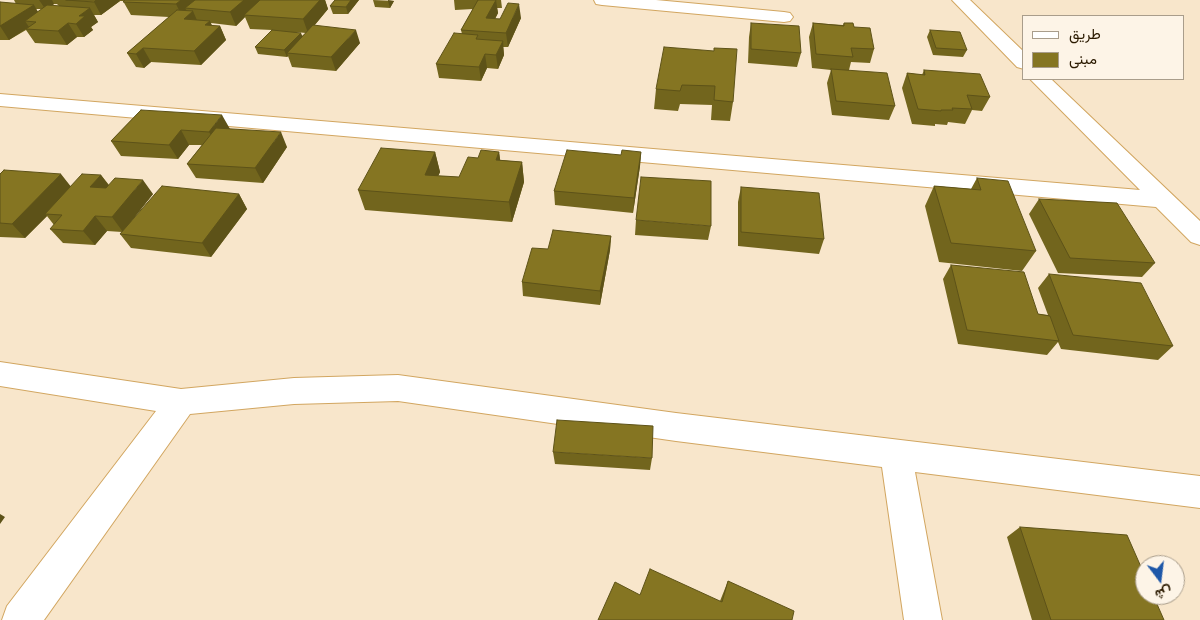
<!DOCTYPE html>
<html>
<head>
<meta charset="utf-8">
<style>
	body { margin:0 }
	#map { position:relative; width:1200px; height:620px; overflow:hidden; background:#f8e6cb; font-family:Jost,Vazirmatn,sans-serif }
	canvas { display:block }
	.legend { position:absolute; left:1022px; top:15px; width:162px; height:65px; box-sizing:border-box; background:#fdf4e7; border:1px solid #a99d8b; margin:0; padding:6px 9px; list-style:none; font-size:15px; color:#2b1a00 }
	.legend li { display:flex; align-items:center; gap:10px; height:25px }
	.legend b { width:25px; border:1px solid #a99d8b }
	.north { position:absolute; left:1135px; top:555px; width:50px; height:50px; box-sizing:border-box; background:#fdf4e7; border:1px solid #a99d8b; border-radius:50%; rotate:165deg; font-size:14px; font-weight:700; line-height:20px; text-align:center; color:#2b1a00 }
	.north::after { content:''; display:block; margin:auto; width:18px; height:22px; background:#1e57a8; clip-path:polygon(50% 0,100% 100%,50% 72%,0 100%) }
</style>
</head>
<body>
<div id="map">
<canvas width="1200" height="620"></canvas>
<ul class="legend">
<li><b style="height:6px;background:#fff"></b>طريق</li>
<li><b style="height:14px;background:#857522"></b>مبنى</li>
</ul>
<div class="north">ش</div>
</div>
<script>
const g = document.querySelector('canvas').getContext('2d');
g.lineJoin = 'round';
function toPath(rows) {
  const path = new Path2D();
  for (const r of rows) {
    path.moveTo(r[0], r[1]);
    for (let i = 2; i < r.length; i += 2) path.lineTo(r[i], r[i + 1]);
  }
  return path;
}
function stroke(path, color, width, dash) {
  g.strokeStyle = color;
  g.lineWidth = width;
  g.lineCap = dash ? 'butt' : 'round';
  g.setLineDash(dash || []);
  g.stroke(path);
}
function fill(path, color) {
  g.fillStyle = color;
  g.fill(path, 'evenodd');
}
const minor = toPath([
	[594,0,656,0,784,12,790,13,793,17,790,21,784,22,602,5,596,4,594,0],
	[952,0,970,0,1024,52,1024,69,1017,67,952,0],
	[1030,79,1051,79,1200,221,1200,245,1191,242,1156,207,0,106,0,94,1140,190,1030,79],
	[0,362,181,389,294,378,398,375,676,413,1200,476,1200,508,915,472,942,620,904,620,882,467,676,441,398,401,294,404,190,414,44,620,2,620,7,606,156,411,0,386,0,362]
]);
const wall = toPath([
	[14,0,325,0,328,9,314,26,360,43,336,71,292,67,288,56,287,57,258,54,255,47,272,30,250,29,245,17,236,26,211,23,212,26,220,26,226,40,201,65,151,62,144,68,136,67,127,53,169,17,131,15,123,1,120,1,101,15,94,15,98,22,91,27,93,30,84,37,77,37,67,45,35,43,26,30,9,40,0,40,0,2,16,4],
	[54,4,57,4,59,6,51,6],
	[36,9,42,9,38,12],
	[295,32,306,33,302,36],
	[335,0,359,0,348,14,333,14,330,6],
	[373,0,394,1,390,8,375,7],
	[454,0,501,0,502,8,497,8,498,13,495,19,521,18,508,47,503,47,504,55,498,69,487,68,481,81,439,78,436,64,462,34,461,30,473,9,455,10],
	[751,23,801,53,797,67,748,63,749,37],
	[813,23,843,25,844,23,854,27,874,49,870,63,851,62,849,70,895,106,889,120,832,115,827,83,831,70,812,68,809,37],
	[930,30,967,50,963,57,933,55,927,37],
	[714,51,733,102,730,121,711,120,712,105,680,104,678,111,654,109,656,89],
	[924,70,990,97,982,111,972,110,965,124,948,122,947,125,935,124,935,126,912,124,902,88,907,73,922,75],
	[141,110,230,129,287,147,263,183,196,178,187,164,202,145,189,145,178,159,121,156,111,141],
	[435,152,440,172,438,176,459,177,478,158,499,152,500,160,522,162,524,182,512,222,365,210,358,190],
	[641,152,640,166,633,213,555,205,554,191,621,155],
	[0,174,71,186,101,175,109,185,153,194,131,221,239,194,247,209,211,257,131,248,120,234,122,232,107,231,95,245,63,243,50,229,54,225,47,216,25,238,0,237],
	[977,178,1036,251,1022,271,939,262,925,206,934,186,971,189],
	[741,187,824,239,819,254,738,246,738,202],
	[1039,199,1155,263,1142,277,1058,273,1029,214],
	[636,220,711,226,708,240,635,235],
	[611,236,610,250,600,305,523,296,522,282,548,249],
	[951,265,1038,314,1048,315,1038,288,1049,274,1173,346,1158,360,1061,349,1058,342,1047,355,958,344,943,279],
	[553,452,652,458,650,470,555,464],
	[1020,527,1164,620,1032,620,1007,537],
	[728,581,792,620,640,595,720,601]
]);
const shadedWall = toPath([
	[39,0,52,0,54,4,46,10],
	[96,0,119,0,120,1,101,15,94,2],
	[181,0,202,0,185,8,188,13,183,18,176,4],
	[244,0,261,0,244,15,245,17,236,26,230,12],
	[320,0,325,0,328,9,308,33,303,19],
	[351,0,359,0,348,14,346,7],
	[388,0,394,1,390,8,388,1],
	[496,0,498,13,488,32,486,18],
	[519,4,521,18,508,47,506,33],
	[34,5,42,19,25,21,29,27,9,40,0,26],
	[90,8,98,22,91,27,93,30,84,37,76,24,79,16],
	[193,11,199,25,184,19],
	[210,21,214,31,220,26,226,40,201,65,194,51,205,25],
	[68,23,77,37,67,45,58,31],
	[356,30,360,43,336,71,331,57],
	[301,33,304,40,287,53,288,56,287,57,284,50],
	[503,41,504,55,498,69,496,55],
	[143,48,151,62,144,68,136,54],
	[485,54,487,68,481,81,479,67],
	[222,115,230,129,217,146,209,132],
	[181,130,189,145,178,159,169,145],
	[281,132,287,147,263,183,255,168],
	[435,152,440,172,430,195,425,175],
	[499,152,502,172,496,160],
	[641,152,640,166,633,213,634,198],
	[522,162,524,182,512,222,509,202],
	[61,174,72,188,45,214,47,216,25,238,12,224],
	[101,175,112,190,90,187],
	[143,180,153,194,123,232,112,217],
	[239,194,247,209,211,257,202,243],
	[95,216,107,231,95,245,83,231],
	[611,236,610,250,600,305,600,291],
	[0,514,5,517,0,524]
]);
const building = toPath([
	[66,0,96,0,94,2,66,0],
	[125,0,181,0,176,4,123,2,125,0],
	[195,0,244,0,230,12,185,8,195,0],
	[260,0,320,0,303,19,244,15,260,0],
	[335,0,351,0,346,7,330,6,335,0],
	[478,0,496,0,486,18,500,19,508,3,519,4,506,33,461,30,478,0],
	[0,2,34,5,0,26,0,2],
	[47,5,90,8,79,16,85,16,76,24,68,23,58,31,26,29,36,22,25,21,47,5],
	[177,10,193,11,184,19,210,21,205,25,220,26,194,51,143,48,136,54,127,53,177,10],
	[751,23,799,26,801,53,751,49,751,23],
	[813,23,844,26,844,23,853,23,854,27,870,28,874,49,851,48,853,57,816,54,813,23],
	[313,25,356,30,331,57,287,53,313,25],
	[272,30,301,33,284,50,255,47,272,30],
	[930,30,960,32,967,50,936,48,930,30],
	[454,33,478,35,476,39,503,41,496,55,485,54,479,67,436,64,454,33],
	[664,47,714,51,714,48,737,49,733,102,714,100,715,86,682,85,680,91,656,89,664,47],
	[831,69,887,73,895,106,836,101,831,69],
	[924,70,980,74,990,97,967,95,972,109,952,108,953,110,941,110,941,111,918,109,907,73,925,75,924,70],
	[141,110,222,115,209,132,181,130,169,145,111,141,141,110],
	[216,128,281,132,255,168,187,164,216,128],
	[381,148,435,152,425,175,459,177,468,157,478,158,481,150,499,152,496,160,522,162,509,202,358,190,381,148],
	[567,150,621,155,622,150,641,152,634,198,554,191,567,150],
	[4,170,61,174,12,224,0,223,0,174,4,170],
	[82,174,101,175,90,187,106,188,115,178,143,180,112,217,95,216,83,231,50,229,62,215,45,214,82,174],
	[641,177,711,181,711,226,636,220,641,177],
	[977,178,1008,181,1036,251,951,243,934,186,981,190,977,178],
	[162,186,239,194,202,243,120,234,162,186],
	[741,187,819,193,824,239,741,232,741,187],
	[1039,199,1117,203,1155,263,1070,258,1039,199],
	[553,230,611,236,600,291,522,282,532,248,548,249,553,230],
	[951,265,1024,272,1038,314,1050,316,1059,341,967,330,951,265],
	[1049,274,1141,283,1173,346,1073,335,1049,274],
	[557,420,653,426,652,458,553,452,557,420],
	[1020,527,1127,535,1145,576,1145,595,1153,595,1164,620,1051,620,1020,527],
	[650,569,722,602,728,581,794,611,792,620,598,620,615,582,640,595,650,569]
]);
stroke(minor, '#d2a660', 2);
fill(minor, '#fff');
fill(wall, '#72651d');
fill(shadedWall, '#5d5218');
fill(building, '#857522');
stroke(building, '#5d5218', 1);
</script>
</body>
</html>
